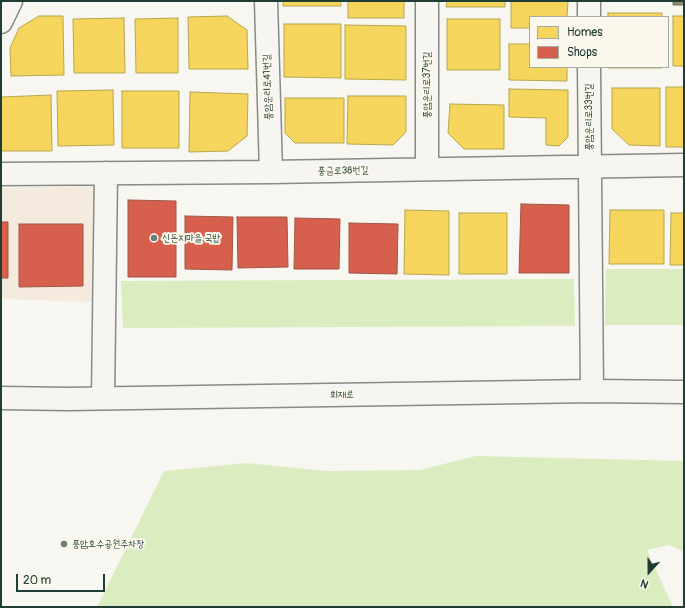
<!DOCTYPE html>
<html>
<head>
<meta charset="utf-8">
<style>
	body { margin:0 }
	#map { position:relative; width:685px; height:608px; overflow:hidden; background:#f8f6f0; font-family:Pangolin,sans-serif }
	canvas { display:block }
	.frame { position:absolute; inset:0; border:2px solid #1f3d34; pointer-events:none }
	.legend { position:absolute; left:529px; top:16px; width:140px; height:52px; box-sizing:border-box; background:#fbf7ec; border:1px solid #a3ada2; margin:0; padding:5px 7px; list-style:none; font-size:12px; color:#1f3d34 }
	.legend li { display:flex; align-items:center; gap:8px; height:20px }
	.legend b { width:20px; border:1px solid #a3ada2 }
	.north { position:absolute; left:629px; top:552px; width:40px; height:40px; -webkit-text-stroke:3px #fbf7ec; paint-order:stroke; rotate:201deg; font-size:11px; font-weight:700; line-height:16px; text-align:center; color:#1f3d34 }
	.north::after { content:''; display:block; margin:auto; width:14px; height:18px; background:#1f3d34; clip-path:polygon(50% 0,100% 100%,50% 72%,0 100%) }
	.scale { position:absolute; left:16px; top:574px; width:89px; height:18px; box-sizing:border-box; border:2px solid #1f3d34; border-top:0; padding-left:5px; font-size:12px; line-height:14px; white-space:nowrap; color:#1f3d34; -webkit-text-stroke:3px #fbf7ec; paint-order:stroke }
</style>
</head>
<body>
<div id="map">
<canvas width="685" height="608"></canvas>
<div class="frame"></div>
<ul class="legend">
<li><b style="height:11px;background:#f6d55c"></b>Homes</li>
<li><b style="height:11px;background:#d6604d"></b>Shops</li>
</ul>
<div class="north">N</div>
<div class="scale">20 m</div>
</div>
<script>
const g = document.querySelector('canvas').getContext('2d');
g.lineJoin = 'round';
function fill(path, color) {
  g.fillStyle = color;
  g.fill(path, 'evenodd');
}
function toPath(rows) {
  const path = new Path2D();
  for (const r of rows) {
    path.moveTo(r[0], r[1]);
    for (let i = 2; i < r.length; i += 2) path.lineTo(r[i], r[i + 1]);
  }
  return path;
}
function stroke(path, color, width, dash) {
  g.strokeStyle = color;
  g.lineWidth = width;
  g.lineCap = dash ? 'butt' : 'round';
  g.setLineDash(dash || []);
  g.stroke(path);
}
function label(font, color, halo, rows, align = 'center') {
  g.font = font + ' Pangolin,"Poor Story",sans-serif';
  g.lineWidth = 4;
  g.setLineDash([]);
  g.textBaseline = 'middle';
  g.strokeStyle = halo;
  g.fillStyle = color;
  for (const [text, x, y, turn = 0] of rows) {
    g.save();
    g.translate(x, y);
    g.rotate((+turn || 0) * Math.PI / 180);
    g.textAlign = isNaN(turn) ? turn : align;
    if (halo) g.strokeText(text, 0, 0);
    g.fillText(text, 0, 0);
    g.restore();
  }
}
const built = toPath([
	[94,186,94,302,1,299,1,188]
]);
const green = toPath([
	[606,269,684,269,684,325,605,325],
	[574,279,575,326,123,328,121,281],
	[476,456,684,461,684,552,669,545,647,550,673,607,97,607,164,471,247,463,326,471,420,470]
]);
const homes = toPath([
	[283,1,341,1,341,6,283,6,283,1],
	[348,1,404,1,404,18,348,18,348,1],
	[447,1,505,1,505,7,446,7,447,1],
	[511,1,568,1,567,17,530,17,530,28,511,28,511,1],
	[608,13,662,13,662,17,608,17,608,13],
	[39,16,63,16,64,75,11,76,10,48,19,28,39,16],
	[227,16,247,30,248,69,189,69,188,17,227,16],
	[673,16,684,16,684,66,673,66,673,16],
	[124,18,125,73,74,73,73,19,124,18],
	[178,18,178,73,136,73,135,19,178,18],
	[447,19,500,19,500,70,447,70,447,19],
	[284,24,341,24,341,78,284,77,284,24],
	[345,25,406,26,406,80,345,79,345,25],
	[509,44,530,44,530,67,567,67,567,81,509,80,509,44],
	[608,67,662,67,662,68,608,68,608,67],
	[666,87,684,87,684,147,666,147,666,87],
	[612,88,660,88,660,146,629,145,612,129,612,88],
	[509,89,568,90,568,137,559,146,546,145,546,118,509,117,509,89],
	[113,90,114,145,58,146,57,91,113,90],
	[122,91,179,91,179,148,122,148,122,91],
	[190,92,248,94,247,136,228,151,189,152,190,92],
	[51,95,52,151,1,151,1,97,51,95],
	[348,96,406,96,406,132,393,145,347,144,348,96],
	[285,98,344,98,344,143,295,143,285,133,285,98],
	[450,104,504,105,504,149,464,149,448,133,450,104],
	[405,210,449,211,449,275,404,274,405,210],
	[610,210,664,210,664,264,609,264,610,210],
	[459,213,507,213,507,274,459,274,459,213],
	[671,213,684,213,684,265,670,265,671,213]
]);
const shops = toPath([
	[128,200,176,201,176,277,128,277,128,200],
	[521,204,569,205,569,273,519,273,521,204],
	[185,216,233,217,232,270,185,269,185,216],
	[237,217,287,217,288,267,238,268,237,217],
	[295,218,340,219,339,269,294,269,295,218],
	[1,222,8,222,8,278,1,278,1,222],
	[349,223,398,224,397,274,349,273,349,223],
	[19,224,83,224,83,286,19,287,19,224]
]);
const industry = toPath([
	[673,1,684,1,684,5,673,5,673,1]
]);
const minor = toPath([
	[266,1,271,172],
	[427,1,427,169],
	[589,1,589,17],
	[1,22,11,1],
	[589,67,592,391],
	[1,174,271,172,684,165],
	[103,398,106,173]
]);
const major = toPath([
	[1,398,68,399,592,391,684,392]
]);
const markers = [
	[154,238,4,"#6b7e76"],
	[64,544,4,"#6b7e76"]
];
const streetNames = [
	["풍암운리로37번길",427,85,-90],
	["풍암운리로41번길",268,87,-92],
	["풍암운리로33번길",589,117,-90],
	["풍금로38번길",343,171,-1],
	["회재로",342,395,-1]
];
const poiNames = [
	["신돈지마을 국밥",162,238],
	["풍암호수공원주차장",72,544]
];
fill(built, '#f5eade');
fill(green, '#dcecc1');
fill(homes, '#f6d55c');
stroke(homes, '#b6a750', 1);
fill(shops, '#d6604d');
stroke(shops, '#9f5646', 1);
fill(industry, '#8c8c6e');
stroke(industry, '#6b745d', 1);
stroke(minor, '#868b86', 25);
stroke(major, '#868b86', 25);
stroke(minor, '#f6f5f1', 22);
stroke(major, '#f6f5f1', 22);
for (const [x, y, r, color] of markers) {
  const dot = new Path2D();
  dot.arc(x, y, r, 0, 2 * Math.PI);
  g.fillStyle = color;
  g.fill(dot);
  stroke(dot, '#fbf7ec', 1.5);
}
label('10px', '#1f3d34', '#fbf7ec', streetNames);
label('10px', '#1f3d34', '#fbf7ec', poiNames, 'left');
</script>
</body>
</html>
